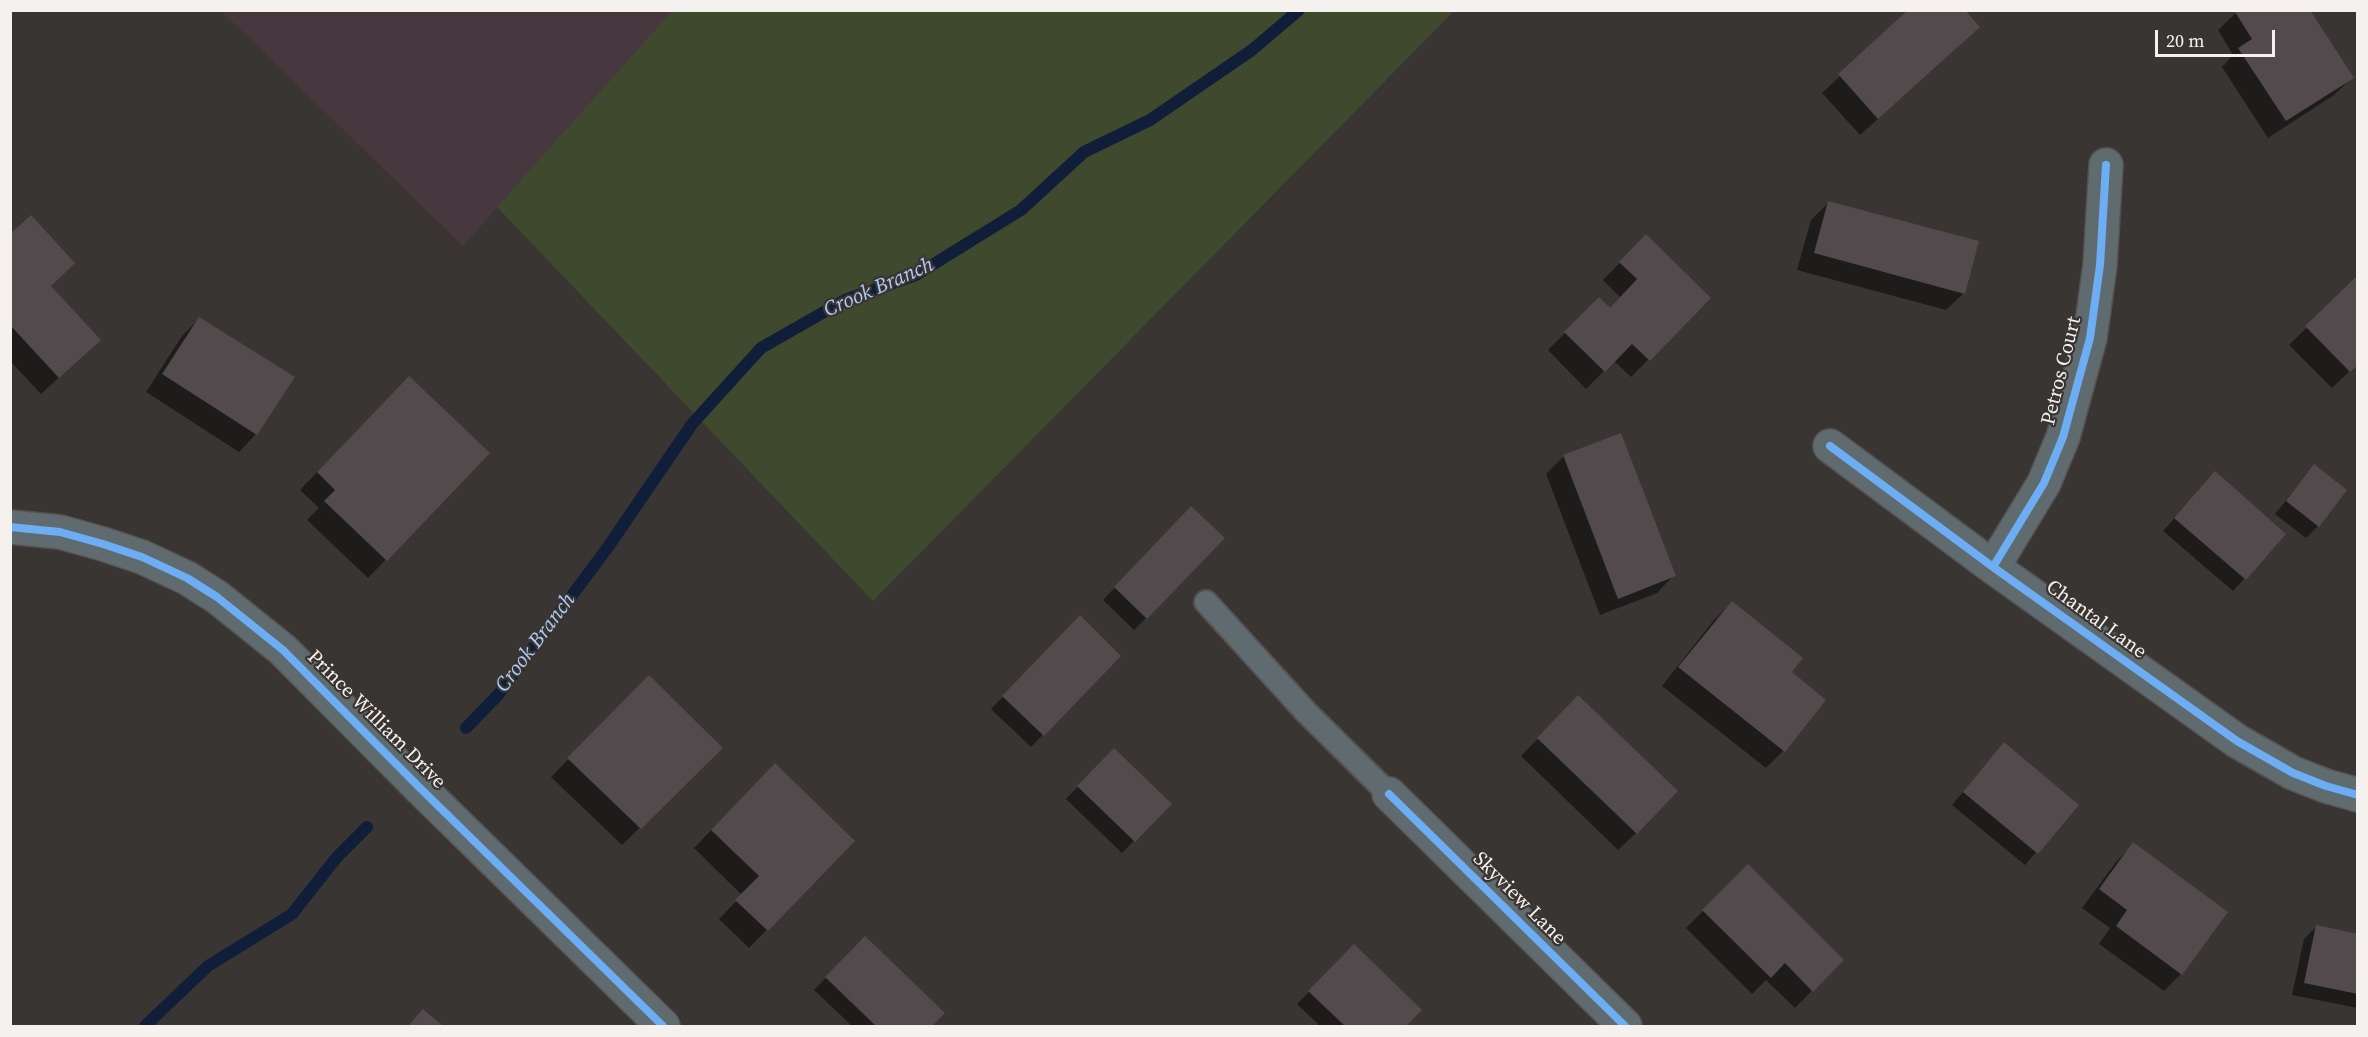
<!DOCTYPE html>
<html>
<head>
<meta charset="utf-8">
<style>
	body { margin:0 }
	#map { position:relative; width:2368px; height:1037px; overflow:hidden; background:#383533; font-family:"Source Serif 4",serif }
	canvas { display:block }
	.frame { position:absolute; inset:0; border:12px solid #f5f1ef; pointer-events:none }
	.scale { position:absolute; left:2155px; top:30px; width:120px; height:27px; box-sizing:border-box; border:3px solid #f5f1ef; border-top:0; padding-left:8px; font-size:18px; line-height:21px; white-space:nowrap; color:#f5f1ef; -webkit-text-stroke:4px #3a3531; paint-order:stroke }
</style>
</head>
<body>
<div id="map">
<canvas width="2368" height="1037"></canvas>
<div class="frame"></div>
<div class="scale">20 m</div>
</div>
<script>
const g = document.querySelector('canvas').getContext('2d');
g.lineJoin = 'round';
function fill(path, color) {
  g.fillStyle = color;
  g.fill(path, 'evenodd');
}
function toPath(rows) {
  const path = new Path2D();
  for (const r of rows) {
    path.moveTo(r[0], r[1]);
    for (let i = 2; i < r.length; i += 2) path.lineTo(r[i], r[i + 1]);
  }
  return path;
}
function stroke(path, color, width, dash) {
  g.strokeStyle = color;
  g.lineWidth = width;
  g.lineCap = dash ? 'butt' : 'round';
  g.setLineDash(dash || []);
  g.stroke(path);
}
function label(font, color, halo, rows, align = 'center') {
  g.font = font + ' "Source Serif 4",serif';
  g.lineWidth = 4.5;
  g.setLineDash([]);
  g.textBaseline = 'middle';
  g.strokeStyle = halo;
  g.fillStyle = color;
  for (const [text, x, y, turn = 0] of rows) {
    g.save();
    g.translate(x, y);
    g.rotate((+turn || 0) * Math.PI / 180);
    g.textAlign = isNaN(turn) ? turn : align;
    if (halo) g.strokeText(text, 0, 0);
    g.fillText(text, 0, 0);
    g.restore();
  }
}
const education = toPath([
	[221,11,673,11,463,246]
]);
const green = toPath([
	[673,10,1454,10,1454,11,873,601,497,207]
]);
const shadow = toPath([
	[1911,10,1961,44,1860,135,1822,93],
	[2239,10,2352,78,2334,95,2268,138,2222,67,2233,55,2218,30],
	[1829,202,1964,293,1946,310,1797,270,1811,220],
	[10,236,49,286,81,357,41,394,10,361],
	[1646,236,1709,298,1631,377,1614,361,1586,389,1548,350,1599,299,1609,309,1621,298,1603,280],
	[2358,277,2358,363,2332,388,2289,345],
	[200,318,256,434,239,452,146,392,182,336],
	[391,395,488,453,368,578,307,520,319,508,300,490],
	[1564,456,1674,575,1657,593,1600,615,1546,474],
	[2314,466,2318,526,2306,538,2275,514],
	[2215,473,2284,535,2233,591,2163,531],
	[1180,520,1146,618,1134,630,1103,600],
	[1732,603,1790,673,1824,701,1783,751,1766,768,1662,686,1714,620],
	[1080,617,1119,656,1031,747,991,709],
	[649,677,721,748,622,845,551,777],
	[1561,715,1636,833,1618,850,1521,756],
	[2004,744,2077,805,2025,865,1952,805],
	[1114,750,1170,804,1122,853,1066,799],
	[757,783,853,841,749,948,719,919,742,895,694,848],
	[2133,844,2181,974,2164,991,2099,944,2110,928,2082,908,2116,862],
	[1748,866,1842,960,1795,1008,1766,980,1752,994,1686,928],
	[2316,927,2358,935,2358,1008,2292,995,2304,939],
	[865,938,943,1013,930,1026,852,1026,814,990],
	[1354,946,1420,1010,1404,1026,1320,1026,1297,1004]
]);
const stream = toPath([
	[466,728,498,695,608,547,692,424,761,348,845,300,916,275,1021,210,1084,152,1150,120,1252,50,1299,10],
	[145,1026,208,966,292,914,337,857,367,827]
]);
const building = toPath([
	[1908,10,1965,10,1980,27,1878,119,1838,74],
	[2236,10,2310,10,2354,78,2286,121,2238,48,2252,39,2235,12],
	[1828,201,1979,241,1965,294,1814,253],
	[31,215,75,263,51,286,101,340,59,378,10,325,10,234],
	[1646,234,1711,298,1650,361,1632,344,1605,372,1564,332,1599,297,1610,308,1637,279,1619,262],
	[2358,275,2358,365,2350,372,2305,326],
	[199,317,295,377,257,435,162,374],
	[409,376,490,453,387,561,324,501,335,490,317,472],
	[1621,433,1676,576,1618,599,1563,455],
	[2314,464,2347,490,2319,527,2286,501],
	[2215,471,2286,534,2246,580,2174,518],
	[1191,506,1225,538,1147,619,1114,587],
	[1732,601,1803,658,1792,672,1826,700,1785,752,1678,667],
	[1080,615,1121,656,1044,736,1002,696],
	[649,675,723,748,641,829,567,758],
	[1578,695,1678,791,1637,834,1537,738],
	[2004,742,2079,805,2038,854,1963,792],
	[1114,748,1172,804,1135,842,1077,786],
	[775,763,855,841,768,931,735,900,759,876,711,830],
	[2133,842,2228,912,2182,975,2116,926,2127,910,2099,889],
	[1748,864,1844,960,1813,992,1785,963,1771,978,1702,910],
	[2316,925,2358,934,2358,994,2304,983],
	[865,936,945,1013,932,1026,876,1026,825,977],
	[1354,944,1422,1010,1406,1026,1345,1026,1308,991],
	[423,1009,443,1026,408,1026]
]);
const service = toPath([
	[1206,602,1306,712,1389,794]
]);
const minor = toPath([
	[1830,446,1993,567,2237,741,2293,773,2326,786,2358,795],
	[1993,567,2044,483,2063,437,2090,338,2100,265,2106,165],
	[1389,794,1625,1026]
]);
const tertiary = toPath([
	[10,527,60,532,103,544,142,557,187,578,217,597,283,650,419,787,663,1026]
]);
const cycleway = toPath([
	[1830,446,1993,567,2237,741,2293,773,2326,786,2358,795],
	[10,527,60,532,103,544,142,557,187,578,217,597,283,650,419,787,663,1026],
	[1993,567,2044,483,2063,437,2090,338,2100,265,2106,165],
	[1389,794,1625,1026]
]);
const streetNames = [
	["Petros Court",2062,371,-76],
	["Chantal Lane",2096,620,36],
	["Prince William Drive",376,720,45],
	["Skyview Lane",1519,899,45]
];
const waterNames = [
	["Crook Branch",879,288,-24],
	["Crook Branch",536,643,-53]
];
fill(education, '#473840');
fill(green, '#3f492d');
fill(shadow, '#0007');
stroke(stream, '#101e3a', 12);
fill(building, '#534a4e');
stroke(service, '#555352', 26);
stroke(minor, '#555352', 36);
stroke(tertiary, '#555352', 36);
stroke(service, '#5f6b6f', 22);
stroke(minor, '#5f6b6f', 33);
stroke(tertiary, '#5f6b6f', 33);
stroke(cycleway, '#6dadf4', 8);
label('20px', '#f5f1ef', '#3a3531', streetNames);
label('italic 21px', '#afcbfc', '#3a3531', waterNames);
</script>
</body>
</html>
